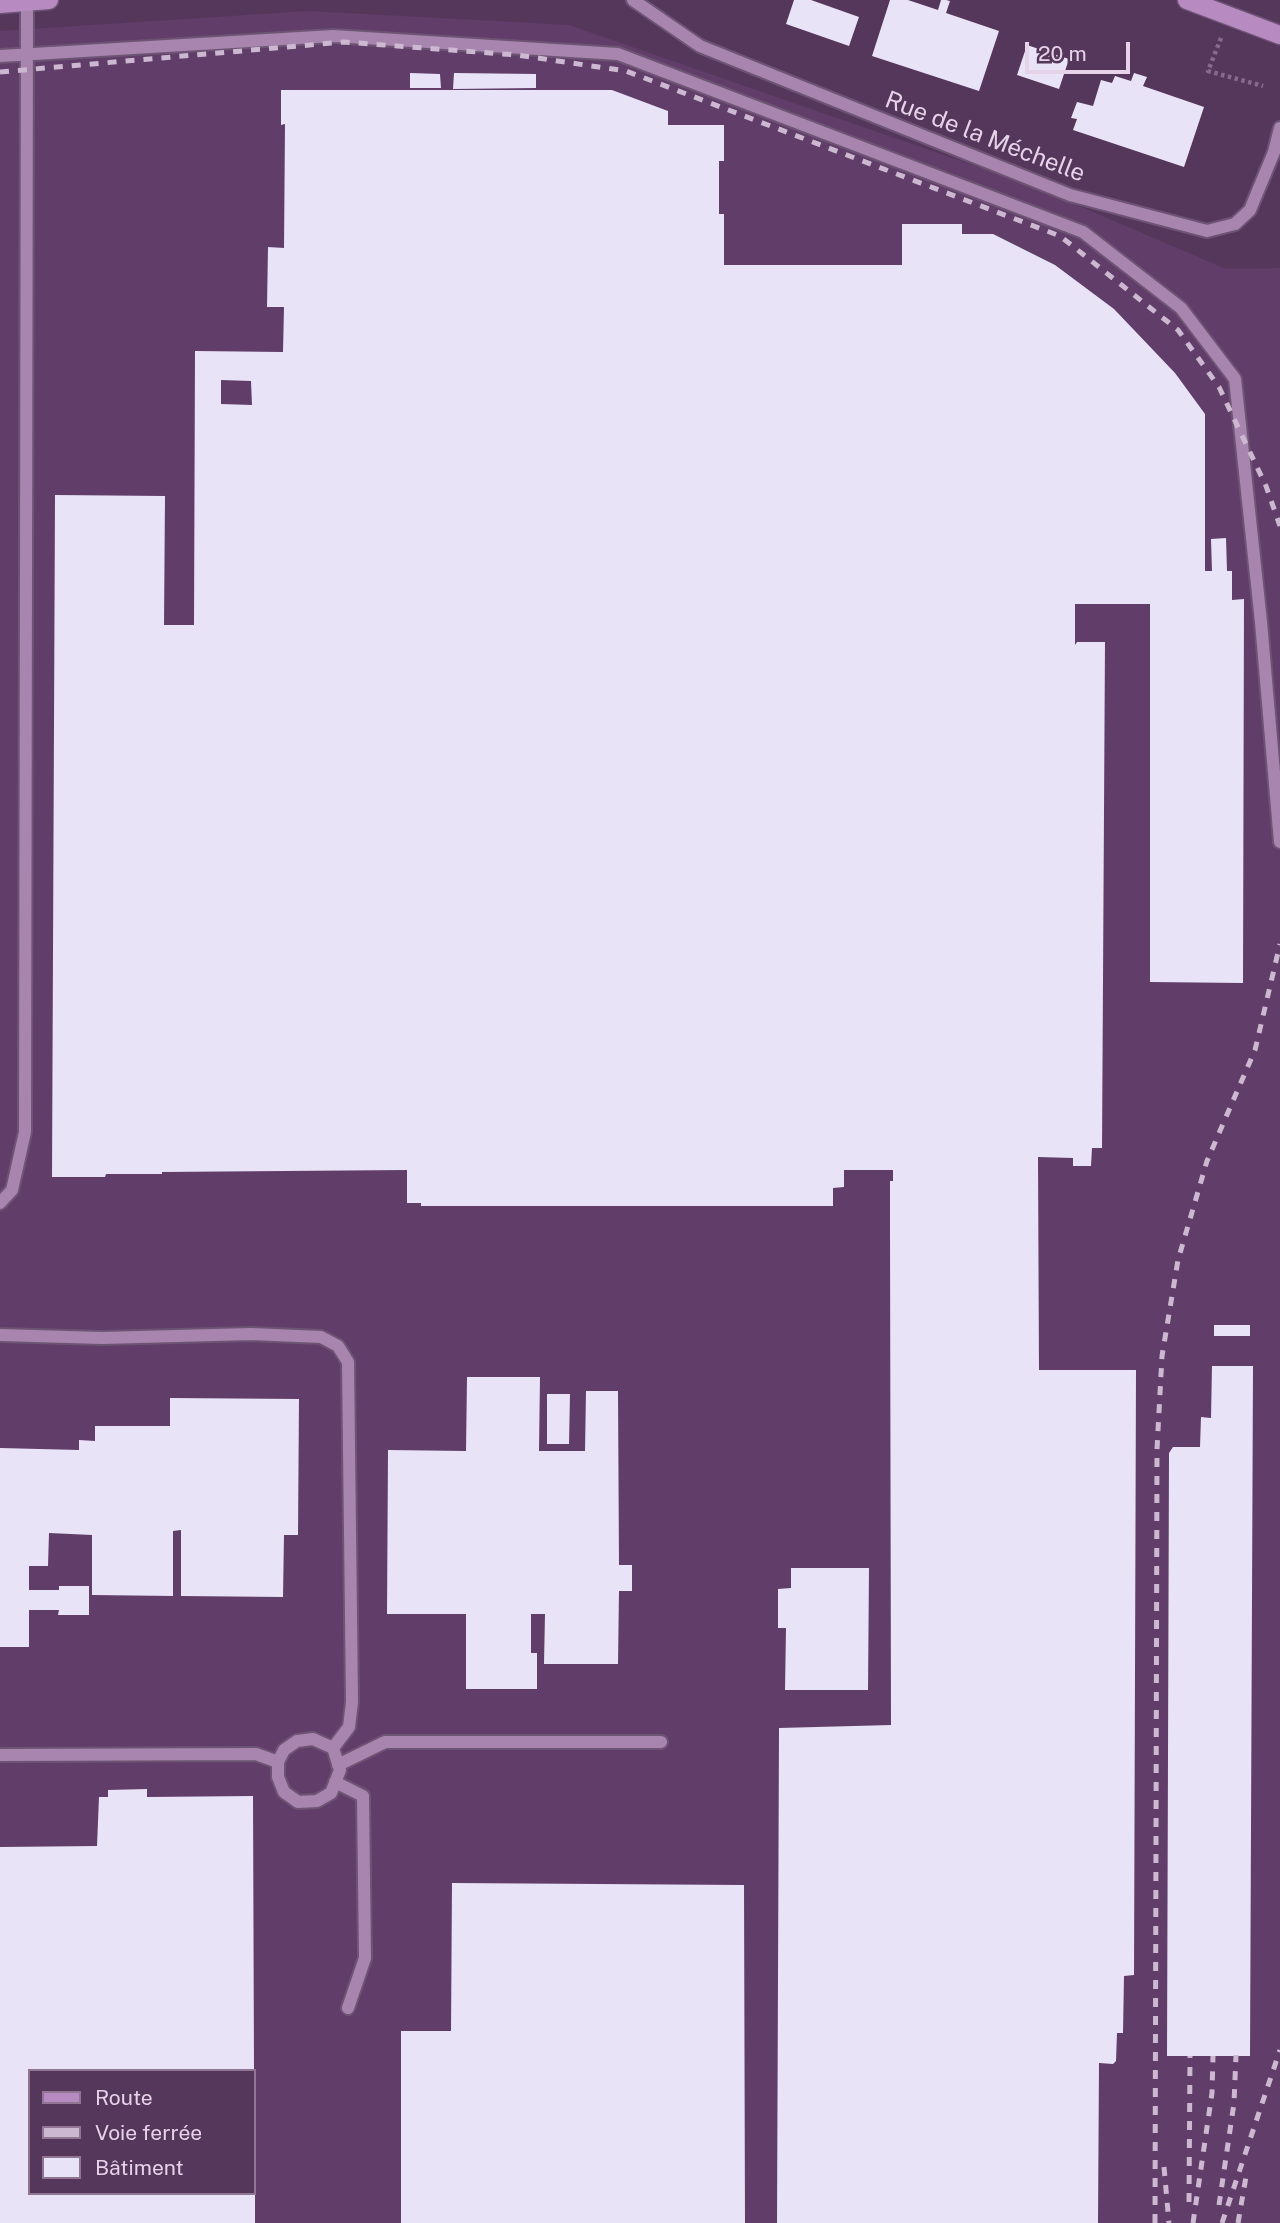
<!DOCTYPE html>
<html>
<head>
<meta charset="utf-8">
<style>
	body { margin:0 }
	#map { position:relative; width:1280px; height:2223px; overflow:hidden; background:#56375c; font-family:"Public Sans",sans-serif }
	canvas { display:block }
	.legend { position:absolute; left:28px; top:2069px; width:228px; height:126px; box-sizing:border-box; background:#56375c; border:2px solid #907595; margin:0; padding:9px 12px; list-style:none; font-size:21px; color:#e6d3ea }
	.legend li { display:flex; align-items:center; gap:14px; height:35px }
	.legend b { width:35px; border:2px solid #907595 }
	.scale { position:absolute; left:1025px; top:42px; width:105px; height:32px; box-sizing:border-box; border:4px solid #e6d3ea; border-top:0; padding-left:9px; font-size:21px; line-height:24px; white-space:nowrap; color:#e6d3ea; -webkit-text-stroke:5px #56375c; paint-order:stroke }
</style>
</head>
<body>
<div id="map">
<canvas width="1280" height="2223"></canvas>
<ul class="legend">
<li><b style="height:9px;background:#b78ac1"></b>Route</li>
<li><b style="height:9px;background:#cdb8d2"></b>Voie ferrée</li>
<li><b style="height:19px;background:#e9e3f7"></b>Bâtiment</li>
</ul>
<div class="scale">20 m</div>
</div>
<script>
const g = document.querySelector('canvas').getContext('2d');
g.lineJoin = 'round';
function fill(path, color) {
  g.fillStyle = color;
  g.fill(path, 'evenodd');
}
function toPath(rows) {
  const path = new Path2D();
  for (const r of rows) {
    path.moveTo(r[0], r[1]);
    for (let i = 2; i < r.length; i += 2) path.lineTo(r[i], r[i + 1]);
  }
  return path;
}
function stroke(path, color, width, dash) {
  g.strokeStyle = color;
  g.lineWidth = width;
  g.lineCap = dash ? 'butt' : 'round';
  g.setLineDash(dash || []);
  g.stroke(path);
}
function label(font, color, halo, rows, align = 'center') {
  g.font = font + ' "Public Sans",sans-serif';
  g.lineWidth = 7;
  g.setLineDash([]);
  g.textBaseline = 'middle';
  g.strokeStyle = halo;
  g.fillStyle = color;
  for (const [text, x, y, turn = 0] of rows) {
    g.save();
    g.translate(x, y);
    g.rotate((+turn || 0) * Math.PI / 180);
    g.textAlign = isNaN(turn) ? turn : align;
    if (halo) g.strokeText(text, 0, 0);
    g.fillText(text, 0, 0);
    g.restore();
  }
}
const built = toPath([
	[309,11,569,25,1030,185,1226,269,1280,268,1280,2223,0,2223,0,31],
	[30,2071,254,2071,254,2193,30,2193]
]);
const building = toPath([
	[794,0,811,0,859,17,849,46,786,24],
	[890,0,908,0,938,10,941,0,946,0,950,1,946,13,999,31,979,91,872,56],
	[1027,45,1069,59,1059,89,1017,75],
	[410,73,440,74,441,88,410,88],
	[454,73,536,74,536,88,453,89],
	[1134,73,1147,77,1143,86,1204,107,1184,167,1073,130,1077,119,1071,118,1077,102,1093,106,1101,80,1112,83,1115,76,1131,81],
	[281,90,612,90,668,111,668,125,724,125,724,161,719,161,719,214,724,214,724,265,902,265,902,224,962,224,962,234,993,234,1055,265,1114,309,1175,373,1205,414,1205,571,1212,571,1211,539,1226,538,1227,571,1232,571,1232,600,1244,599,1243,983,1150,982,1150,604,1075,604,1075,645,1077,642,1105,642,1102,1148,1092,1148,1091,1166,1073,1166,1073,1158,1038,1157,1039,1370,1136,1370,1134,1975,1124,1976,1123,2033,1117,2033,1116,2061,1113,2064,1099,2063,1098,2223,777,2223,779,1728,891,1725,890,1230,890,1181,893,1181,893,1170,844,1170,844,1187,833,1188,833,1206,421,1206,421,1203,407,1203,407,1170,162,1172,162,1174,106,1174,105,1177,52,1177,55,495,165,496,164,625,194,625,195,351,283,352,284,307,267,307,268,247,284,248,285,124,281,125],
	[221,380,251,381,252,405,221,404],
	[1214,1325,1250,1325,1250,1336,1214,1336],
	[1212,1366,1253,1366,1250,2056,1167,2056,1169,1453,1173,1447,1200,1447,1201,1417,1211,1418],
	[467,1377,540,1377,539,1451,585,1451,586,1391,618,1391,619,1565,632,1565,632,1591,619,1591,618,1664,544,1664,545,1614,531,1614,531,1653,537,1653,537,1689,466,1689,466,1614,387,1614,388,1450,466,1451],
	[547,1394,570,1394,569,1444,547,1444],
	[170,1398,299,1399,298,1535,284,1535,283,1597,181,1596,181,1530,173,1531,173,1596,92,1595,92,1535,49,1533,48,1566,29,1566,29,1590,59,1590,59,1586,89,1586,89,1615,58,1615,59,1610,29,1610,29,1647,0,1647,0,1448,79,1450,79,1440,95,1441,95,1426,170,1426],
	[791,1568,869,1568,868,1690,785,1690,786,1628,778,1628,778,1589,791,1588],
	[147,1789,147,1797,253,1796,254,2071,30,2071,30,2193,255,2193,255,2223,0,2223,0,1847,97,1846,99,1797,108,1797,108,1790],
	[452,1883,744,1885,745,2223,401,2223,401,2031,451,2031]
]);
const path = toPath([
	[1221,38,1208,71,1263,86]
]);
const minor = toPath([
	[633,0,700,46,1070,195,1207,231,1235,224,1250,210,1274,152,1280,128],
	[0,56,333,36,618,54,1083,232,1181,308,1235,379,1261,622,1280,842],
	[0,1203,12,1190,25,1132,27,2],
	[0,1335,102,1338,251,1334,321,1337,338,1346,348,1362,352,1702,349,1727,333,1748],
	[313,1739,333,1748,340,1770,331,1793,317,1801,298,1802,284,1792,278,1777,278,1762,284,1750,297,1741,313,1739],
	[0,1755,256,1754,278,1762],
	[338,1765,385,1742,661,1742],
	[335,1782,363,1796,365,1958,348,2008]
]);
const major = toPath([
	[1187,0,1280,35],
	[0,4,49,0]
]);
const rail = toPath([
	[0,72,344,42,517,55,626,71,1060,236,1178,330,1219,387,1266,486,1280,526],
	[1164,2167,1169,2223],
	[1189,2202,1190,2056],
	[1219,2205,1234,2103,1236,2055],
	[1155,2223,1157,1449,1162,1356,1178,1260,1207,1161,1255,1050,1280,944],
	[1193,2223,1212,2093,1213,2056],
	[1222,2223,1280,2050],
	[1238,2223,1247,2171]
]);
const streetNames = [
	["Rue de la Méchelle",985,137,21]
];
fill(built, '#613d69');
fill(building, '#e9e3f7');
stroke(minor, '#6e5474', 16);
stroke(major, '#6e5474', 21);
stroke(path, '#866b8b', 4.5, [3.5, 3.5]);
stroke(minor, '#a785ae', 12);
stroke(major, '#b78ac1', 18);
stroke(rail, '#cdb8d2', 5, [9, 9]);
label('24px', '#e6d3ea', '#56375c', streetNames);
</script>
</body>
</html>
